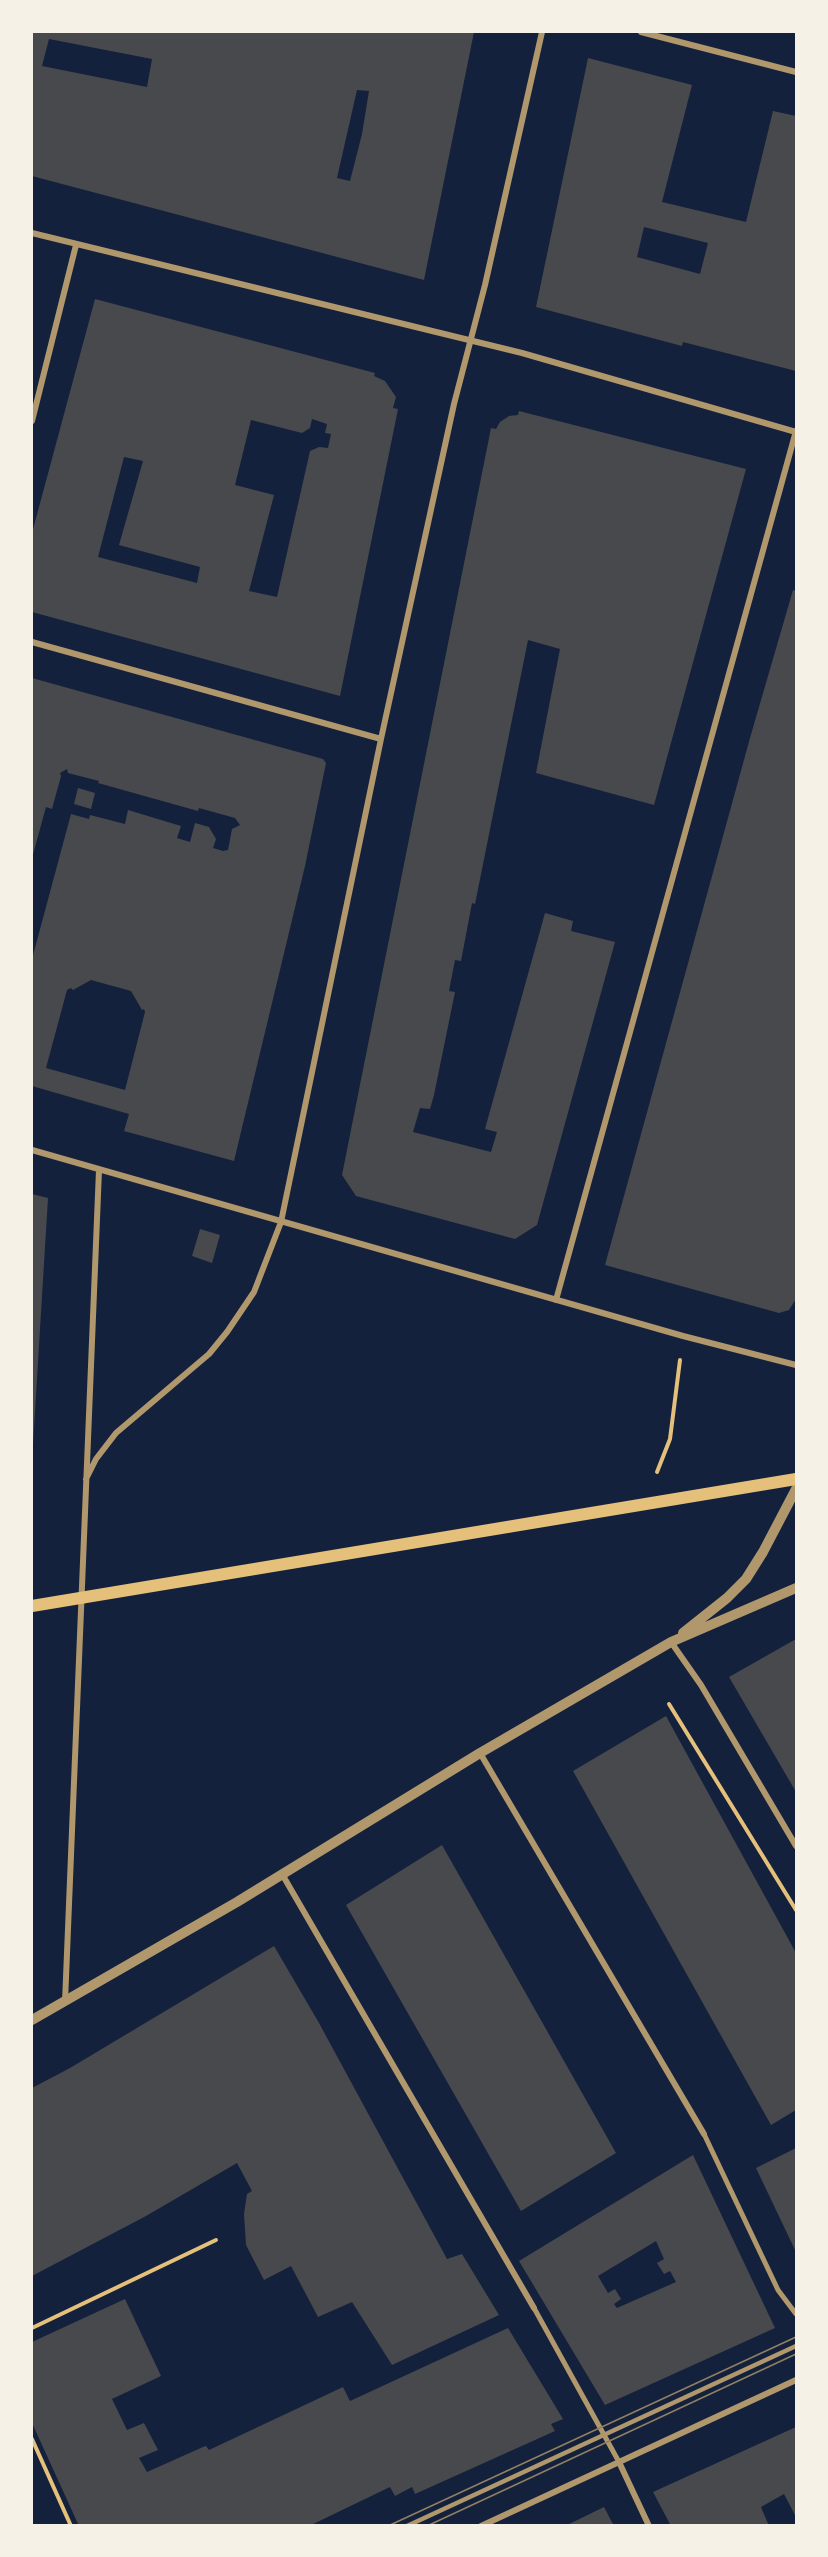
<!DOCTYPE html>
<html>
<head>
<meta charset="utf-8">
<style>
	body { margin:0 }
	#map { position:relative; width:828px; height:2557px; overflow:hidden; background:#14213d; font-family:"Nunito Sans",sans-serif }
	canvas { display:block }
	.frame { position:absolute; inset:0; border:33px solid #f6f1e7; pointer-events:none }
</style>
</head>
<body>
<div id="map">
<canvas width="828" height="2557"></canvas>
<div class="frame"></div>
</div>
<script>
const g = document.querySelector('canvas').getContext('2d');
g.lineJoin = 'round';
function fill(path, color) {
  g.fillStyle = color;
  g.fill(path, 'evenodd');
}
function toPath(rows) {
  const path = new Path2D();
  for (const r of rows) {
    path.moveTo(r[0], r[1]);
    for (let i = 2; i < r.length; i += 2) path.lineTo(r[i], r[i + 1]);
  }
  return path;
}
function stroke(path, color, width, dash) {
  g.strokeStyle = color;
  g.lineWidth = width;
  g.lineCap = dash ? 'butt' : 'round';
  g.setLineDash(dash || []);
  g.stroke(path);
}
const building = toPath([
	[32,32,474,32,424,280,32,176],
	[49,39,152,59,147,87,42,66],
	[357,90,369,91,362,134,350,181,337,178],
	[588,58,692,85,662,202,746,222,773,111,796,116,796,371,683,342,682,346,536,307],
	[644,227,708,243,700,274,637,257],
	[95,299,375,373,374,376,385,381,396,397,393,408,398,409,340,696,32,612,32,533],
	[312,419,327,424,325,433,331,434,328,448,319,447,310,451,277,597,249,591,274,495,235,485,251,420,302,433,310,428],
	[124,457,143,461,119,545,200,567,197,583,98,557],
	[519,411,746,469,654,805,536,773,560,649,528,640,475,904,472,903,461,961,455,960,449,991,455,992,434,1095,430,1109,420,1108,413,1132,491,1152,497,1132,485,1129,545,913,573,921,571,931,615,942,537,1225,515,1239,356,1196,342,1175,491,428,496,429,500,422,509,416,518,415],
	[793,590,796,591,796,1299,789,1310,779,1313,605,1265,750,738],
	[32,678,323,759,326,763,305,866,234,1161,124,1131,129,1114,32,1086,32,959,71,814,89,819,90,815,125,824,128,810,181,826,177,838,190,842,195,823,209,827,216,839,213,848,223,851,228,850,232,829,240,825,235,818,199,808,198,811,98,783,99,781,68,773,67,769,60,773,61,776,52,809,46,807,32,858],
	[91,980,131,991,142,1010,144,1009,145,1012,125,1090,46,1068,67,990,71,988,73,990],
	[78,788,95,793,91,809,74,804],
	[32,1194,48,1198,33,1444,32,1444],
	[200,1229,220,1235,212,1263,192,1256],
	[796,1639,796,1792,729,1677],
	[666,1716,796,1953,796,2110,771,2125,573,1771],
	[442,1845,616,2153,521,2211,346,1905],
	[274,1946,319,2023,447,2259,462,2254,499,2315,392,2365,352,2302,318,2317,291,2266,264,2280,246,2245,244,2214,247,2194,252,2191,237,2163,146,2216,32,2276,32,2088,70,2068],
	[796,2148,796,2252,756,2168],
	[693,2155,775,2328,605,2405,519,2261],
	[656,2241,664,2259,657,2263,664,2274,670,2271,676,2282,617,2308,614,2304,621,2299,615,2289,608,2293,598,2276],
	[125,2299,161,2376,112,2399,127,2430,144,2423,158,2450,139,2458,147,2472,203,2447,206,2446,209,2450,343,2387,350,2401,508,2328,563,2419,551,2424,555,2431,415,2494,412,2487,395,2496,390,2487,309,2526,79,2526,32,2423,32,2342],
	[796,2427,796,2517,784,2494,761,2507,769,2526,671,2526,653,2492],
	[604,2507,614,2526,565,2526]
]);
const path = toPath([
	[657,1472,670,1439,680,1360],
	[669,1704,796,1910],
	[32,2328,216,2240],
	[32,2439,71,2526]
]);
const service = toPath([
	[407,2526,796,2346]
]);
const pedestrian = toPath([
	[704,2134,778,2290,796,2314],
	[534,2308,619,2462]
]);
const minor = toPath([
	[641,32,796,72],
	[32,233,522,353,796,432],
	[32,421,76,245],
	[32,642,381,739],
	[32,1150,683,1336,796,1365],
	[556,1300,796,431],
	[86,1479,96,1459,116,1433,209,1354,227,1332,254,1292,281,1222,381,739,454,404,485,285,542,32],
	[671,1642,701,1685,796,1846],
	[480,1753,704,2134],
	[282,1874,534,2308],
	[65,2002,99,1170],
	[619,2462,649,2526],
	[481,2526,796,2380]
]);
const tertiary = toPath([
	[683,1633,727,1598,746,1579,763,1552,796,1489],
	[32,2020,237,1902,480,1753,671,1642,796,1588]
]);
const secondary = toPath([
	[32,1606,796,1479]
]);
const tram = toPath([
	[388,2526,796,2337],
	[427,2526,796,2354]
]);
fill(building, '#48494c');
stroke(path, '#e5c07b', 4);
stroke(service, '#b1986c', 4.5);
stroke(pedestrian, '#b1986c', 5);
stroke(minor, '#b1986c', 6);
stroke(tertiary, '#b1986c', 10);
stroke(secondary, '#e5c07b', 12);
stroke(tram, '#918062', 1.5);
</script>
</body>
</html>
